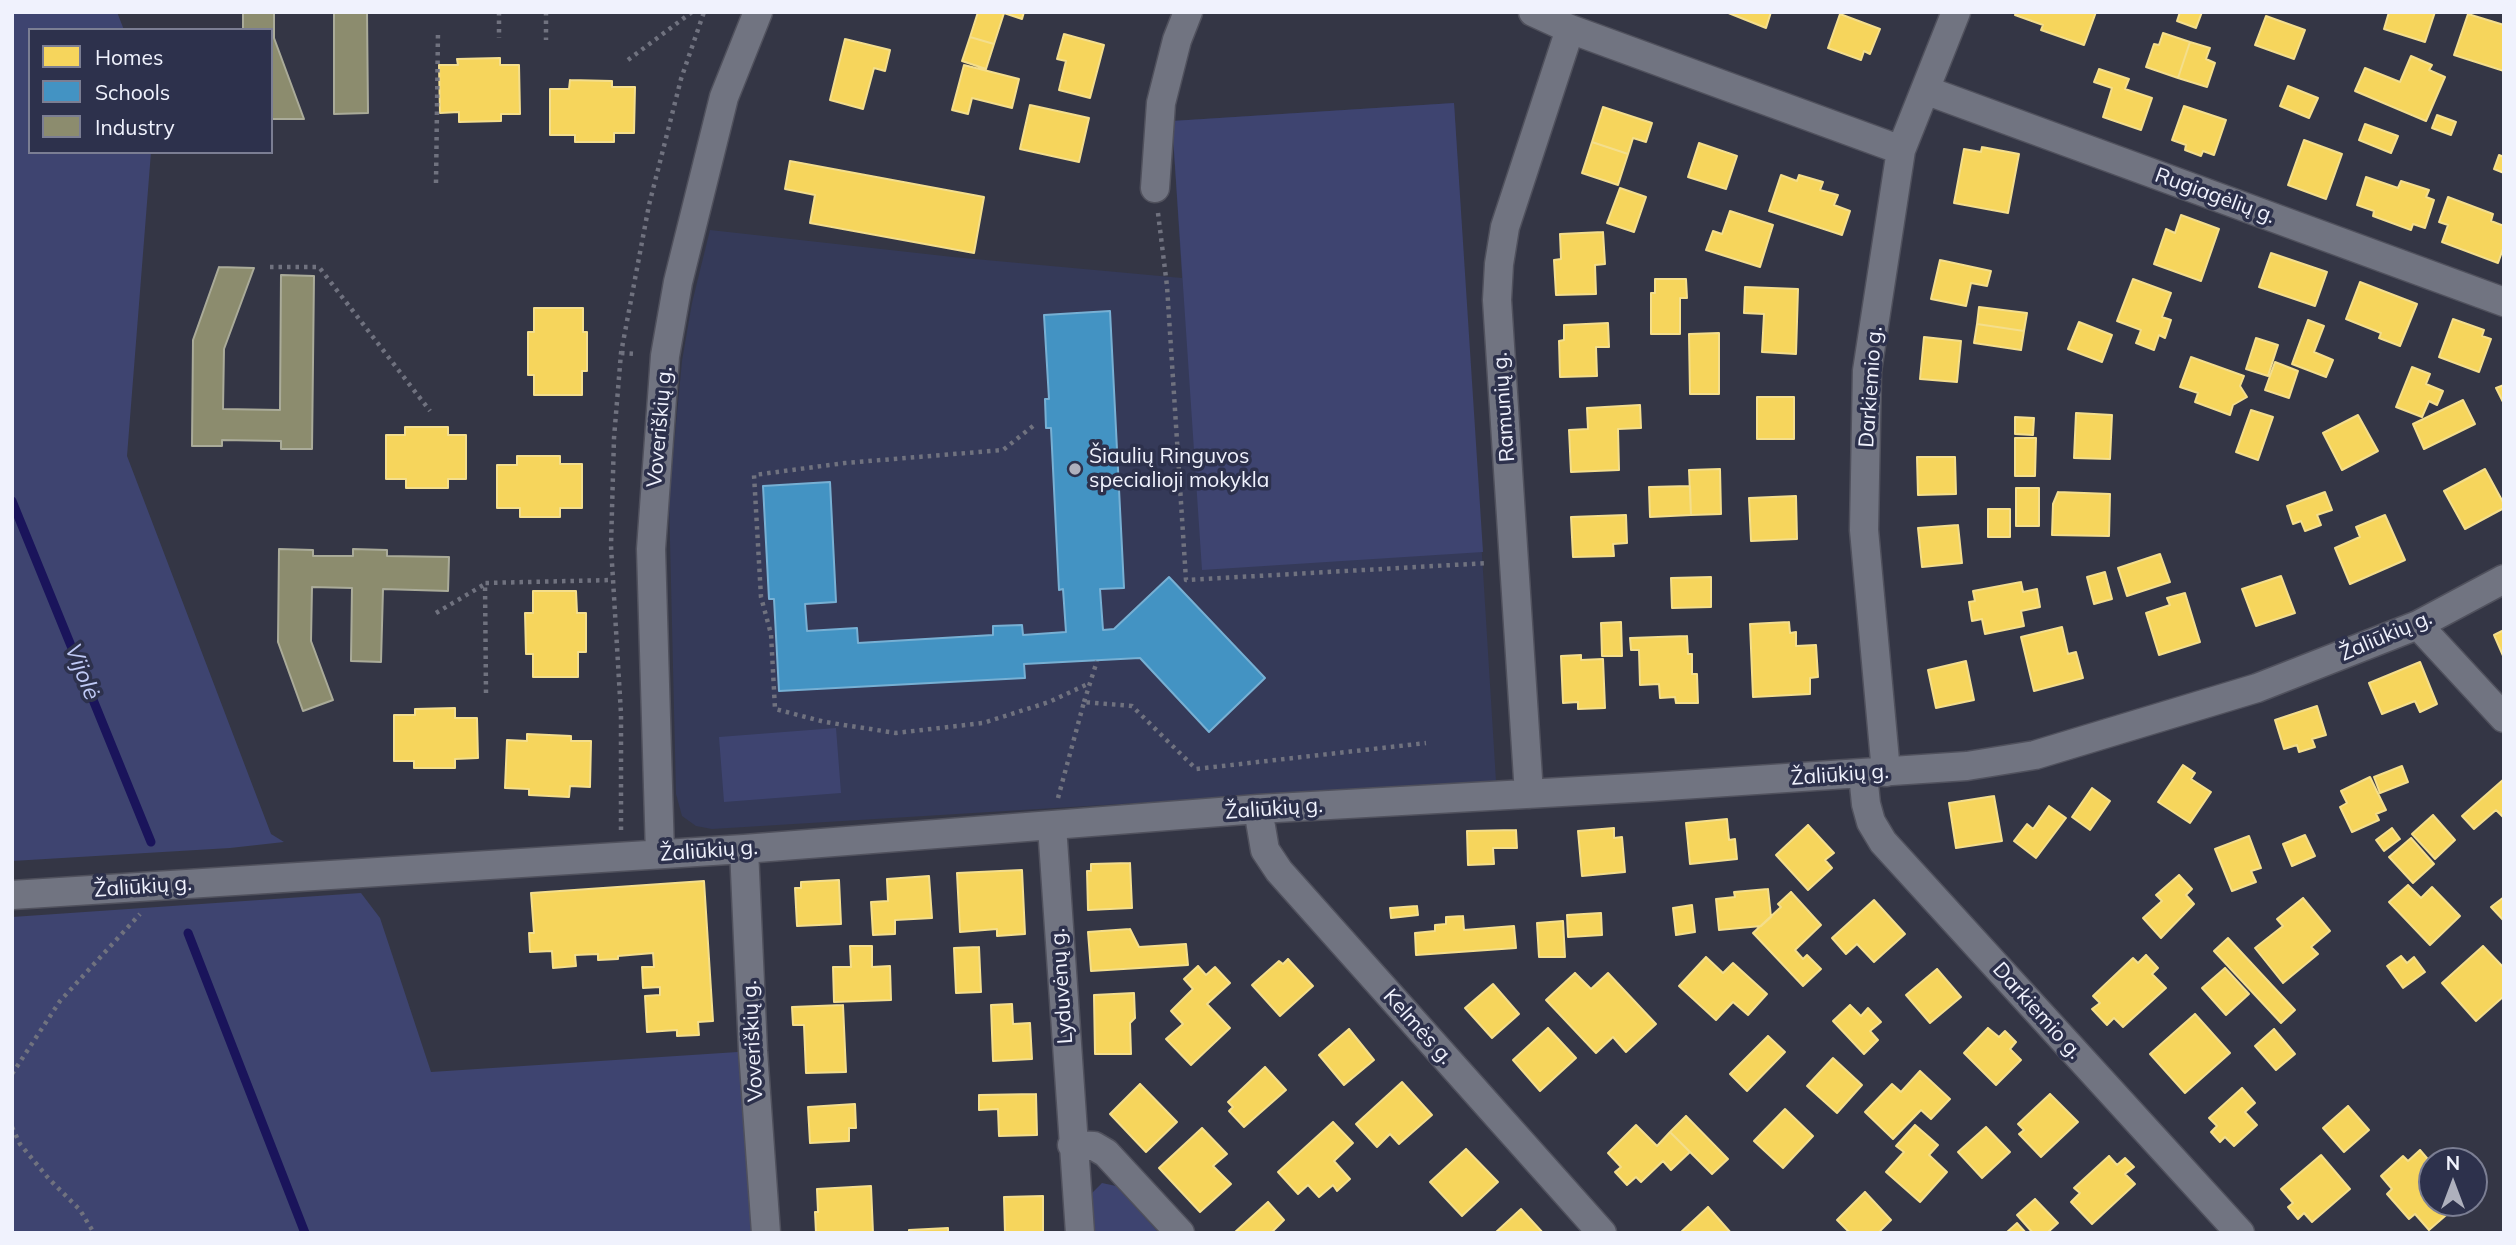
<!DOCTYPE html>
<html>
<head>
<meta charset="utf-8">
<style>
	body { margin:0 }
	#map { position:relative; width:2516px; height:1245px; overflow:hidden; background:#343645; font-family:Mulish,sans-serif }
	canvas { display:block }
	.frame { position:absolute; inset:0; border:14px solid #f0f2fd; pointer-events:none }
	.legend { position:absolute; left:28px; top:28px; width:245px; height:126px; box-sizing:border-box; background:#2d314c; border:2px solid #7b7e93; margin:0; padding:9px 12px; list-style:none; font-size:21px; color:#f0f2fd }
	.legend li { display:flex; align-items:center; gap:14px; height:35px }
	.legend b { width:35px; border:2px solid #7b7e93 }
	.north { position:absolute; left:2418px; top:1147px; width:70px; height:70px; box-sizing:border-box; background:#2d314c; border:2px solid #7b7e93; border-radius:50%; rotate:0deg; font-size:19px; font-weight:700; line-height:28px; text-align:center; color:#f0f2fd }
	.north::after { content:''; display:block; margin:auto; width:24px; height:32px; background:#aeb0bd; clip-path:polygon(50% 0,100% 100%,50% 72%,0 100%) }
</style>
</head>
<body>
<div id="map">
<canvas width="2516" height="1245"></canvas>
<div class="frame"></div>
<ul class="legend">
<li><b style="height:19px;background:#f6d55c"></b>Homes</li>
<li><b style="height:19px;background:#4393c3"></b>Schools</li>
<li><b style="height:19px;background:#8c8c6e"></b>Industry</li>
</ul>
<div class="north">N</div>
</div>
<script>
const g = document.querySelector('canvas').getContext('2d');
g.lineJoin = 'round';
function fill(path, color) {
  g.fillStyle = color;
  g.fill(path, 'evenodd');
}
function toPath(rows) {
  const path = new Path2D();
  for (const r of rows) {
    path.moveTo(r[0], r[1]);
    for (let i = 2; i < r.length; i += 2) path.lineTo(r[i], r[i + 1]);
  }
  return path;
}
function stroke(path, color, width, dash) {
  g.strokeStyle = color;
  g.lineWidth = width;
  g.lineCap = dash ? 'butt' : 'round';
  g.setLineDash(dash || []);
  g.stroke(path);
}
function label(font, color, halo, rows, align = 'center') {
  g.font = font + ' Mulish,sans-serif';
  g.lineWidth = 7;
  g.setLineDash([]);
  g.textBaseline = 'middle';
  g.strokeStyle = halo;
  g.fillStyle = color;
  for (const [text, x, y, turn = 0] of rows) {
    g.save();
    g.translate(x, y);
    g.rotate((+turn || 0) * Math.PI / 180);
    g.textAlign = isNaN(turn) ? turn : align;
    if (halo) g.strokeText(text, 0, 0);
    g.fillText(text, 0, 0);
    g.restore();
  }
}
const built = toPath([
	[1454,103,1496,781,712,829,696,826,682,816,676,794,669,498,682,361,692,303,710,230,953,257,1182,278,1172,121]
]);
const green = toPath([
	[12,12,117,12,124,30,30,30,30,152,151,152,127,456,271,834,284,842,230,848,12,861],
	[1454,103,1483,552,1202,570,1172,121],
	[836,728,841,793,724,802,719,737],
	[361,893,380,918,431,1072,753,1051,766,1233,12,1233,12,917],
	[1102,1183,1116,1186,1159,1233,1091,1233,1091,1194]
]);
const homes = toPath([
	[978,12,1024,12,1022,19,1004,13,994,44,970,37,978,12],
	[1726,12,1771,12,1766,28,1726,12],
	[2016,12,2096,12,2084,45,2041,30,2043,25,2015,15,2016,12],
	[2180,12,2202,12,2196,28,2177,21,2180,12],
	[2389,12,2435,12,2425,42,2384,29,2389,12],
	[1840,14,1880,29,1870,54,1864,51,1861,60,1828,48,1840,14],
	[2468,14,2504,25,2504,71,2454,55,2468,14],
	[2266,16,2305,30,2294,59,2255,45,2266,16],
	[2163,33,2190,42,2178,78,2146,67,2154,44,2159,45,2163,33],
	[1064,34,1104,45,1090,98,1059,90,1066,61,1057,59,1064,34],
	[970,37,994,44,986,69,962,61,970,37],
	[845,39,890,50,885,71,874,68,863,109,830,100,845,39],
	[2190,42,2210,48,2206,59,2215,63,2207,87,2178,78,2190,42],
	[2411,56,2432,65,2429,70,2445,77,2426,121,2355,91,2365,68,2400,82,2411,56],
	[500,58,500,65,519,65,520,114,501,114,501,121,459,122,459,112,440,113,439,65,458,65,457,59,500,58],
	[964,65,1019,79,1012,108,972,98,968,114,952,110,964,65],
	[2099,69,2129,79,2125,89,2152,98,2141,130,2103,117,2112,88,2094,82,2099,69],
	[570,80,612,81,612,87,635,87,634,133,614,133,614,142,575,142,575,135,550,135,550,89,569,89,570,80],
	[2288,86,2318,98,2309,118,2280,106,2288,86],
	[1030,105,1089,118,1079,162,1020,149,1030,105],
	[2184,106,2226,120,2214,155,2203,151,2201,156,2185,150,2186,145,2172,140,2184,106],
	[1603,107,1652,123,1646,142,1633,138,1628,154,1592,142,1603,107],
	[2437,115,2456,122,2451,135,2432,128,2437,115],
	[2365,124,2398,136,2391,153,2359,140,2365,124],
	[2304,140,2342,154,2326,199,2288,185,2304,140],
	[1592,142,1628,154,1618,185,1582,173,1592,142],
	[1699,143,1737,156,1726,189,1688,177,1699,143],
	[1982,147,2019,154,2008,213,1954,203,1964,149,1981,152,1982,147],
	[2499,155,2504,157,2504,173,2494,169,2499,155],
	[790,161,984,197,974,253,810,223,815,195,785,189,790,161],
	[1781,175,1797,181,1799,175,1823,182,1820,190,1838,195,1834,205,1850,211,1842,235,1769,211,1781,175],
	[2366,177,2398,188,2401,181,2429,190,2426,197,2434,200,2425,228,2413,224,2411,230,2373,216,2374,211,2357,205,2366,177],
	[1620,188,1646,197,1634,232,1607,223,1620,188],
	[2448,197,2493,214,2491,221,2504,226,2504,246,2498,263,2442,242,2448,225,2439,222,2448,197],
	[1730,211,1773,225,1760,267,1706,250,1713,231,1722,234,1730,211],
	[2181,215,2219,229,2201,281,2154,264,2166,229,2175,233,2181,215],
	[1603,232,1605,264,1595,265,1596,294,1556,295,1554,260,1561,259,1560,234,1603,232],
	[2271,253,2327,272,2315,306,2259,287,2271,253],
	[1940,260,1991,271,1987,286,1971,283,1966,306,1931,299,1940,260],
	[1655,279,1686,279,1687,298,1680,298,1680,334,1651,334,1651,293,1655,293,1655,279],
	[2133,279,2171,293,2162,317,2171,320,2165,338,2159,335,2154,350,2136,343,2141,330,2117,321,2133,279],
	[2360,282,2417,304,2400,346,2379,338,2381,333,2346,319,2360,282],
	[1745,287,1798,289,1796,354,1762,352,1764,314,1744,313,1745,287],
	[1979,307,2027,313,2024,331,1977,324,1979,307],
	[534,308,583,308,583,332,587,332,587,371,582,371,582,395,534,395,534,375,528,375,528,332,534,332,534,308],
	[2453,319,2484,330,2482,336,2491,339,2479,372,2439,357,2453,319],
	[2308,320,2324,326,2314,352,2333,360,2326,377,2292,364,2308,320],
	[2079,322,2112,335,2102,362,2068,349,2079,322],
	[1608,323,1609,347,1596,347,1597,376,1560,377,1559,341,1564,340,1564,325,1608,323],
	[1977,324,2024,331,2021,350,1974,343,1977,324],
	[1719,333,1719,394,1690,394,1689,334,1719,333],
	[1924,337,1961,341,1957,382,1920,379,1924,337],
	[2256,338,2278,345,2268,376,2246,369,2256,338],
	[2191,357,2244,376,2240,386,2247,397,2233,405,2230,415,2195,402,2198,393,2180,387,2191,357],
	[2275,362,2298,371,2289,398,2265,390,2275,362],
	[2412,367,2430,374,2426,384,2443,391,2437,405,2429,401,2422,417,2396,407,2412,367],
	[2504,385,2504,404,2496,388,2504,385],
	[1757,397,1794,397,1794,439,1757,439,1757,397],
	[2463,400,2475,424,2424,449,2413,424,2463,400],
	[1640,405,1641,428,1618,429,1619,470,1571,472,1569,430,1588,429,1587,408,1640,405],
	[2251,410,2273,417,2258,460,2236,452,2251,410],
	[2076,413,2112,415,2110,459,2074,458,2076,413],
	[2358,415,2378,451,2342,470,2323,433,2358,415],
	[2015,417,2034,418,2033,435,2015,434,2015,417],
	[405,427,448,427,448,435,466,435,466,479,448,479,448,488,406,488,406,479,386,479,386,435,405,435,405,427],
	[2015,438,2036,438,2035,476,2015,476,2015,438],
	[517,456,560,456,560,464,582,464,582,508,560,508,560,517,520,517,520,508,497,508,497,465,517,465,517,456],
	[1917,457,1955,457,1956,494,1918,495,1917,457],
	[1720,469,1721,514,1691,515,1689,470,1720,469],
	[2485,469,2504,504,2504,508,2465,529,2444,491,2485,469],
	[1690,486,1691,515,1650,517,1649,487,1690,486],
	[2016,488,2039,488,2039,526,2016,526,2016,488],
	[2058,492,2110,494,2109,536,2052,535,2053,504,2058,492],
	[2325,492,2332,510,2317,515,2321,525,2305,531,2301,521,2293,524,2287,506,2325,492],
	[1796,496,1797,539,1751,541,1749,498,1796,496],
	[1988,509,2010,509,2010,537,1988,537,1988,509],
	[1626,515,1627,543,1613,544,1614,556,1573,557,1571,517,1626,515],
	[2385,515,2405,560,2350,584,2335,548,2360,537,2356,527,2385,515],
	[1958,525,1962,563,1922,567,1918,528,1958,525],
	[2160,554,2170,582,2127,596,2118,568,2160,554],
	[2105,572,2112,599,2094,604,2087,577,2105,572],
	[2281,576,2295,613,2256,626,2242,589,2281,576],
	[1711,577,1711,607,1672,608,1671,578,1711,577],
	[2021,582,2023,592,2037,589,2040,607,2021,611,2024,626,1985,634,1982,619,1972,621,1969,602,1975,601,1973,591,2021,582],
	[533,591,576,591,577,613,586,613,586,652,578,652,578,677,533,677,533,654,526,654,525,613,533,613,533,591],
	[2185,593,2200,642,2159,655,2146,613,2170,605,2167,598,2185,593],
	[1621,622,1622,656,1602,656,1601,623,1621,622],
	[1789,622,1790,633,1796,632,1796,646,1816,645,1818,677,1810,678,1810,694,1753,697,1750,624,1789,622],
	[2062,627,2068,654,2076,652,2083,678,2034,691,2021,637,2062,627],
	[2504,630,2504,658,2494,635,2504,630],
	[1687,636,1688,654,1692,654,1692,674,1697,674,1698,703,1676,703,1675,697,1660,698,1659,684,1640,685,1639,650,1631,650,1630,638,1687,636],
	[1581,655,1581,660,1603,659,1605,708,1578,709,1578,702,1563,703,1561,656,1581,655],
	[1966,661,1974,700,1936,708,1928,670,1966,661],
	[2420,662,2437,704,2420,712,2415,701,2382,714,2369,683,2420,662],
	[2317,706,2326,735,2312,739,2315,747,2299,752,2297,745,2284,749,2275,720,2317,706],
	[455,708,455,718,477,718,478,758,455,759,455,768,414,768,414,761,394,761,394,715,415,715,415,709,455,708],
	[527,734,571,736,571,741,591,741,590,787,570,786,569,797,529,795,529,789,505,788,507,740,527,741,527,734],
	[2183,765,2195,773,2191,779,2211,792,2190,823,2158,802,2183,765],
	[2402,766,2408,782,2380,793,2374,777,2402,766],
	[2370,777,2386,810,2376,814,2379,820,2352,832,2340,807,2347,803,2341,791,2370,777],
	[2504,779,2504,818,2496,810,2474,829,2462,816,2504,779],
	[2092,788,2110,801,2090,830,2072,817,2092,788],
	[1994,796,2002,841,1956,848,1949,803,1994,796],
	[2049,806,2066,818,2036,858,2014,841,2027,824,2033,829,2049,806],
	[2433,815,2455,840,2435,859,2412,834,2433,815],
	[1727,819,1729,840,1735,839,1737,859,1690,864,1686,823,1727,819],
	[1808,825,1834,853,1825,860,1832,868,1808,890,1776,855,1808,825],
	[1614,828,1614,838,1622,837,1625,872,1582,876,1578,831,1614,828],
	[2392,828,2400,839,2384,851,2376,840,2392,828],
	[1516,830,1517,848,1493,848,1494,864,1468,865,1467,831,1516,830],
	[2305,835,2315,856,2292,866,2283,844,2305,835],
	[2249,836,2261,868,2251,871,2256,882,2232,891,2215,849,2249,836],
	[2411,838,2434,864,2413,883,2389,857,2411,838],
	[1130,863,1132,908,1088,910,1087,871,1091,871,1091,864,1130,863],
	[1022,870,1025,934,997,936,997,929,960,932,957,873,1022,870],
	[2179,875,2192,889,2186,895,2194,904,2161,938,2143,918,2162,901,2156,895,2179,875],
	[929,876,932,918,895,920,895,934,873,935,871,902,888,901,887,879,929,876],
	[839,880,841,924,797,926,795,888,801,888,801,882,839,880],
	[704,881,713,1021,698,1022,699,1035,677,1036,677,1030,647,1032,645,996,660,995,660,987,643,988,642,967,654,967,653,953,618,956,618,959,598,960,598,954,575,955,576,966,553,968,552,951,530,952,529,933,534,933,531,893,704,881],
	[2408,885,2421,898,2432,887,2460,916,2430,945,2389,902,2408,885],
	[1768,889,1771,917,1761,926,1719,930,1716,899,1735,897,1734,892,1768,889],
	[1791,892,1821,925,1795,950,1803,959,1807,955,1821,969,1803,986,1753,933,1781,907,1778,904,1791,892],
	[2504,897,2504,921,2491,907,2504,897],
	[2303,898,2330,931,2311,947,2318,954,2283,983,2255,948,2283,926,2277,919,2303,898],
	[1874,900,1905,934,1874,962,1857,944,1846,954,1832,938,1874,900],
	[1692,905,1695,932,1676,935,1673,908,1692,905],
	[1417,906,1418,915,1391,918,1390,908,1417,906],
	[1601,913,1602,935,1568,937,1567,915,1601,913],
	[1463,916,1464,930,1514,926,1516,948,1416,955,1415,933,1435,931,1435,925,1446,924,1446,917,1463,916],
	[1563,921,1565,957,1539,957,1537,923,1563,921],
	[1130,929,1139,947,1186,944,1188,965,1091,971,1088,932,1130,929],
	[2228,938,2295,1010,2281,1023,2214,951,2228,938],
	[850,946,872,946,872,967,890,966,891,1000,834,1002,833,967,851,967,850,946],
	[2483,946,2504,968,2504,996,2476,1021,2442,983,2483,946],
	[979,947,981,992,956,993,954,948,979,947],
	[2146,955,2158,968,2152,974,2166,988,2123,1027,2114,1018,2107,1025,2092,1009,2100,1003,2093,996,2133,958,2138,963,2146,955],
	[2401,956,2407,963,2414,957,2425,972,2403,988,2387,966,2401,956],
	[1706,957,1723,973,1733,963,1767,994,1748,1015,1733,1002,1716,1020,1679,986,1706,957],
	[1288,959,1313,986,1280,1016,1252,985,1279,961,1283,964,1288,959],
	[1198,966,1206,975,1215,967,1230,983,1207,1004,1230,1028,1191,1065,1166,1039,1183,1024,1171,1011,1193,989,1184,979,1198,966],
	[2225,968,2249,994,2226,1015,2202,988,2225,968],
	[1937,969,1961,997,1930,1023,1906,995,1937,969],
	[1575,973,1591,989,1608,973,1656,1024,1626,1052,1613,1037,1596,1053,1546,1000,1575,973],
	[1493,984,1519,1014,1492,1038,1465,1008,1493,984],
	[1134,993,1135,1018,1130,1023,1131,1054,1095,1054,1094,995,1134,993],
	[1012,1004,1013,1024,1030,1023,1032,1059,993,1061,991,1005,1012,1004],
	[843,1005,846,1072,806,1073,804,1025,793,1025,792,1007,843,1005],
	[1850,1005,1861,1016,1868,1008,1881,1022,1870,1031,1878,1040,1864,1054,1833,1021,1850,1005],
	[2195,1014,2230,1053,2185,1093,2150,1054,2195,1014],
	[1548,1028,1576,1058,1540,1091,1513,1060,1548,1028],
	[1988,1028,1999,1037,2005,1031,2016,1042,2010,1049,2021,1060,1996,1085,1964,1053,1988,1028],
	[1349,1029,1374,1060,1344,1085,1319,1055,1349,1029],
	[2274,1029,2295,1054,2276,1070,2255,1046,2274,1029],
	[1768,1036,1785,1052,1747,1091,1730,1074,1768,1036],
	[1833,1058,1862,1085,1837,1113,1807,1086,1833,1058],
	[1265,1067,1286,1090,1244,1127,1229,1111,1233,1107,1228,1102,1265,1067],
	[1920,1071,1950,1099,1931,1119,1921,1110,1893,1139,1865,1112,1892,1084,1901,1092,1920,1071],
	[1402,1082,1432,1115,1399,1144,1390,1134,1377,1147,1356,1124,1402,1082],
	[1140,1084,1177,1122,1146,1152,1110,1114,1140,1084],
	[2242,1088,2255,1103,2245,1112,2257,1125,2234,1146,2225,1137,2220,1142,2211,1132,2217,1126,2209,1118,2242,1088],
	[1036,1094,1037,1135,999,1136,998,1109,979,1110,979,1095,1036,1094],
	[2050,1094,2078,1122,2041,1157,2019,1134,2024,1130,2018,1124,2050,1094],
	[855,1104,856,1128,849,1128,849,1141,810,1143,808,1107,855,1104],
	[2348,1106,2369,1130,2344,1152,2323,1128,2348,1106],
	[1785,1109,1813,1136,1783,1168,1754,1141,1785,1109],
	[1686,1116,1728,1159,1712,1174,1670,1132,1686,1116],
	[1333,1122,1353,1143,1334,1161,1350,1179,1337,1191,1333,1185,1319,1197,1308,1185,1298,1194,1278,1172,1333,1122],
	[1636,1125,1657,1146,1670,1132,1690,1152,1671,1170,1663,1161,1641,1182,1636,1177,1627,1185,1615,1172,1621,1167,1608,1153,1636,1125],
	[1915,1125,1938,1145,1929,1155,1947,1172,1920,1202,1886,1172,1904,1152,1896,1146,1915,1125],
	[1986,1127,2010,1152,1982,1178,1958,1152,1986,1127],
	[1202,1128,1227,1154,1213,1166,1231,1184,1200,1212,1159,1168,1202,1128],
	[1466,1149,1498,1182,1462,1216,1430,1182,1466,1149],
	[2420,1150,2432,1164,2432,1203,2460,1203,2429,1230,2415,1214,2409,1219,2387,1194,2392,1189,2381,1176,2403,1156,2408,1161,2420,1150],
	[2321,1155,2350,1189,2312,1222,2304,1213,2298,1219,2288,1207,2293,1203,2281,1189,2321,1155],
	[2109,1156,2117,1165,2125,1158,2134,1167,2125,1174,2135,1184,2092,1224,2071,1202,2080,1193,2074,1188,2109,1156],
	[871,1186,873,1233,816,1233,815,1212,818,1212,817,1189,871,1186],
	[1865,1192,1891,1220,1878,1233,1850,1233,1837,1220,1865,1192],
	[1043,1196,1043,1233,1005,1233,1004,1197,1043,1196],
	[2035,1199,2058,1223,2047,1233,2033,1233,2017,1215,2035,1199],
	[1268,1202,1284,1220,1271,1233,1234,1233,1268,1202],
	[1708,1207,1731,1233,1680,1233,1708,1207],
	[1521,1209,1543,1233,1495,1233,1521,1209],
	[2017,1223,2026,1233,2006,1233,2017,1223],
	[948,1228,948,1233,909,1233,909,1230,948,1228]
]);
const schools = toPath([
	[1110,311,1124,588,1100,589,1103,630,1114,629,1169,577,1265,678,1209,732,1140,658,1024,664,1025,678,779,691,774,599,769,599,763,486,830,482,836,602,805,604,807,631,857,628,858,643,993,635,993,626,1022,625,1023,635,1066,632,1063,589,1059,590,1051,428,1046,428,1045,399,1049,399,1044,315,1110,311]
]);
const industry = toPath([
	[243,12,274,12,274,38,304,119,271,119,271,30,243,30,243,12],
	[334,12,367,12,368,113,334,114,334,12],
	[219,267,254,268,224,349,223,409,280,410,281,275,314,276,312,449,281,449,281,441,222,440,222,446,192,446,193,340,219,267],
	[279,549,313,550,313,556,353,556,353,549,387,550,387,556,449,557,448,591,383,589,381,662,351,661,352,588,312,587,311,641,333,700,303,711,278,642,279,549]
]);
const stream = toPath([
	[12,501,151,842],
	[188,933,305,1233]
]);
const path = toPath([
	[499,12,499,38],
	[546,12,546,40],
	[628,60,692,12],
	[436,183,438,31],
	[1158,213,1167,286,1186,580,1488,563],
	[270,267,319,267,430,411],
	[621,353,637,354],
	[1033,426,1003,450,845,463,754,475,761,597,771,634,775,709,825,722,896,733,983,723,1049,702,1090,683],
	[436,613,485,584],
	[486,693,485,583,613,580],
	[1084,702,1097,661],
	[1058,798,1084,702,1132,706,1196,769,1426,743],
	[621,830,621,714,611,546,614,438,621,353,649,205,681,79,704,12],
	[12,1074,60,1001,140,914],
	[12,1127,20,1144,49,1179,80,1210,94,1233]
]);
const minor = toPath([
	[1533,12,1570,29,1901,150],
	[1925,90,2504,302],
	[1155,188,1161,103,1177,40,1188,12],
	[2418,625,2504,718],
	[1886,772,1864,530,1867,371,1901,150,1956,12],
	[1863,774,1866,804,1871,822,1883,842,2240,1233],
	[1529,794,1497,300,1499,264,1505,227,1570,29],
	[1258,809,1265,850,1279,871,1602,1233],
	[1052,826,1080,1233],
	[744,849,753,1051,766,1233],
	[660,854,651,549,665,356,678,282,724,97,758,12],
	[12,895,744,849,1258,809,1651,787,1967,766,2035,755,2257,688,2418,625,2504,579],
	[1072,1145,1094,1146,1106,1153,1180,1233]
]);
const markers = [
	[1075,469,7,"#aeb0bd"]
];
const streetNames = [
	["Rugiagėlių g.",2215,196,20],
	["Darkiemio g.",1871,387,-86],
	["Ramunių g.",1504,407,-94],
	["Voveriškių g.",660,427,-85],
	["Žaliūkių g.",2386,636,-23],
	["Žaliūkių g.",1840,775,-4],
	["Žaliūkių g.",1274,809,-4],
	["Žaliūkių g.",709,851,-4],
	["Žaliūkių g.",143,887,-4],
	["Lyduvėnų g.",1062,986,-94],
	["Darkiemio g.",2037,1011,48],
	["Kelmės g.",1418,1027,48],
	["Voveriškių g.",753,1041,-93]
];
const poiNames = [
	["Šiaulių Ringuvos",1089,457],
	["specialioji mokykla",1089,481]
];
const waterNames = [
	["Vijolė",82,672,68]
];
fill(built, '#353a59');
fill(green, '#3e4470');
fill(homes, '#f6d55c');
stroke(homes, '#f4de8c', 2);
fill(schools, '#4393c3');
stroke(schools, '#77b0d4', 2);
fill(industry, '#8c8c6e');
stroke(industry, '#aaab99', 2);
stroke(stream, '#1a145b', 9);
stroke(minor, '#50515d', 31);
stroke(path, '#70727f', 4.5, [3.5, 5]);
stroke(minor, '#717481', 28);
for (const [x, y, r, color] of markers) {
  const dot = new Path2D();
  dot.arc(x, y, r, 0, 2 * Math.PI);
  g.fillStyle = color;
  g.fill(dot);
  stroke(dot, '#2d314c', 2.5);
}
label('21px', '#f0f2fd', '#2d314c', streetNames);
label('21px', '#f0f2fd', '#2d314c', poiNames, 'left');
label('italic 23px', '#c0caf6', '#2d314c', waterNames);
</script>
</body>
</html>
